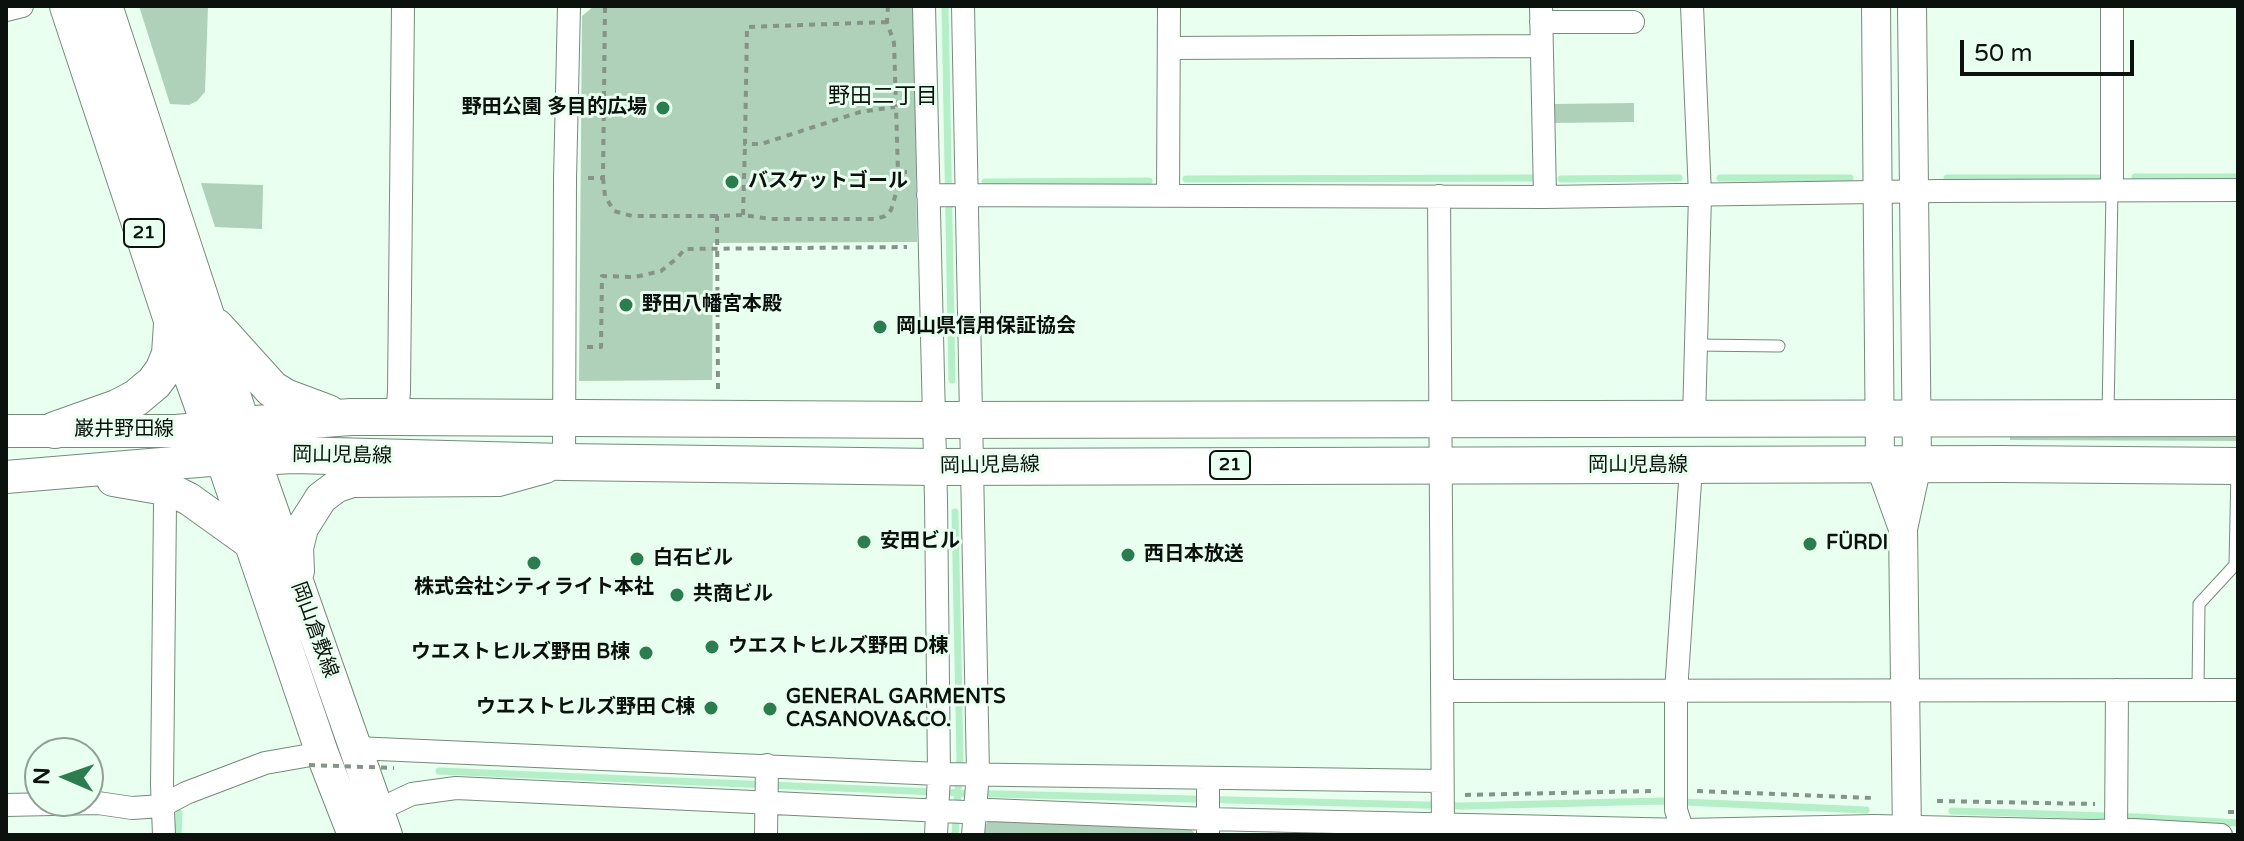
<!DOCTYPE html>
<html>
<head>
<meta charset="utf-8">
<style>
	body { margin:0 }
	#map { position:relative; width:2244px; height:841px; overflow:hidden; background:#e9ffef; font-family:"Varela Round",sans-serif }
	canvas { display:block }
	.frame { position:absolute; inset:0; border:8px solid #0b120d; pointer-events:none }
	.north { position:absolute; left:24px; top:737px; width:80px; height:80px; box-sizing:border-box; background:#e9ffef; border:2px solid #90a095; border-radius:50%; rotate:272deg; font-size:22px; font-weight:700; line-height:32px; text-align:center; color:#0b120d }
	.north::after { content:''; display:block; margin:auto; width:28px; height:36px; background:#2b7d4f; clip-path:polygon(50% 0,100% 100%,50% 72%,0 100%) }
	.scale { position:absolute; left:1960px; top:40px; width:174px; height:36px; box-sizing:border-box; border:4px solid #0b120d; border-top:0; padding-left:10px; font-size:24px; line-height:28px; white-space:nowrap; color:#0b120d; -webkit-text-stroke:6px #e9ffef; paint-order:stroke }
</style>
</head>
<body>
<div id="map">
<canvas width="2244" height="841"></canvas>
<div class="frame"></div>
<div class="north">N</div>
<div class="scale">50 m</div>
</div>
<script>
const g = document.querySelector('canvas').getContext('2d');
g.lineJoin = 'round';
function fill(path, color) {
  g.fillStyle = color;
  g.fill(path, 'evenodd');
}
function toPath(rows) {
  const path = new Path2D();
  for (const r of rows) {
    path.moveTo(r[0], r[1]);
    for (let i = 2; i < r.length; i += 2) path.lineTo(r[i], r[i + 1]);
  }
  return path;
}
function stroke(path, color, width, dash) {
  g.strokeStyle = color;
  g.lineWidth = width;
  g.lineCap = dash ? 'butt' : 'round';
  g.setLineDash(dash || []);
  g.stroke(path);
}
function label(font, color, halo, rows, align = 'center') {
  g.font = font + ' "Varela Round","Noto Sans JP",sans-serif';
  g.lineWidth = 6;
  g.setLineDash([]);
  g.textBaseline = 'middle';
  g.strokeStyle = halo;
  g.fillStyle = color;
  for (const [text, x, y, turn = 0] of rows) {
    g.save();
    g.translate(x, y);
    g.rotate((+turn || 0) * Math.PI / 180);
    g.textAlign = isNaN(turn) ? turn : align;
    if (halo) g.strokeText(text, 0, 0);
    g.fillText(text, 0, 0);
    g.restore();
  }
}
const green = toPath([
	[139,6,208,6,205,92,197,101,189,105,170,104],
	[594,6,914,6,917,242,713,243,712,380,579,381,582,16],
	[1634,103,1634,122,1553,123,1553,104],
	[201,183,263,185,262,229,215,227],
	[2014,436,2237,436,2238,441,2010,440,2010,437],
	[990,820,1189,827,1196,835,983,835,983,827]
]);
const stream = toPath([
	[945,6,952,380],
	[2135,177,2238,177],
	[1720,178,1850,178],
	[1947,178,2098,178],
	[1186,179,1532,178],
	[1561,179,1679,178],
	[985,182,1149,181],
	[439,771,958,793,1462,806,1662,801,1866,810],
	[1952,811,2137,817,2238,823],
	[178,835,179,813],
	[955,835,960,759,955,512]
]);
const path = toPath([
	[888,6,887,22,894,43,898,172],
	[887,22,747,27,745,144,761,144,860,112,895,107],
	[588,178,603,178,605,6],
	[603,178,605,196,614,211,632,216,717,216],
	[743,215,745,144],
	[680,305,717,305],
	[587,347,601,347,602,276,635,277,661,271,676,259,685,249,907,247],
	[718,389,717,216,743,215,771,219,876,219,885,216,891,210,897,190,898,172,907,172],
	[1697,791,1874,798],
	[1465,795,1656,791],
	[1937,801,2095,804],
	[2228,812,2238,812]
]);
const service = toPath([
	[1696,345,1779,346],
	[2108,414,2112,191],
	[2198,690,2199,604,2235,565,2237,469]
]);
const minor = toPath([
	[924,6,936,500,939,774,936,835],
	[963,6,978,773,973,835],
	[1541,6,1545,197],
	[1692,6,1700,195,1694,419],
	[6,10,22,6],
	[1541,22,1633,22],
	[1169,48,1541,46],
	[2112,191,2112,6],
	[1168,194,1169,6],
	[928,195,1545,197,1939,191,2238,190],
	[1439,196,1443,835],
	[397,417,399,391,403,6],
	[564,462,565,179,569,6],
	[1443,691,2238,690],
	[356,748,939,774,1442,781],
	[6,805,98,803,132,808,162,806,186,793,265,763,322,753],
	[378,810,412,794,456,788,964,812,990,810,1208,819,1685,830,1874,826,2093,831,2133,830,2221,835],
	[164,835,162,785,165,504],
	[766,835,767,765],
	[1208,835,1208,779],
	[1684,835,1676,810,1676,692,1691,467],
	[2116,835,2117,690]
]);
const tertiary = toPath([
	[1876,6,1880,465,1903,529],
	[1907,835,1903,529,1917,465,1912,6]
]);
const secondary = toPath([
	[6,431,176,431,242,425,386,835],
	[6,477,222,459,322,753,354,835],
	[113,480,171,490,189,499,249,542],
	[298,571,297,548,302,528,321,498,337,486,352,481,498,480,545,467]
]);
const primary = toPath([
	[68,6,172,320,222,459,293,455,564,462,935,467,2001,464,2238,466],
	[104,6,242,425,351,417,397,417,934,420,2238,418],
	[216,327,272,389,285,397,328,413],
	[55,430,117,408,136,398,154,383,163,371,170,354,172,324]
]);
const pathBridge = toPath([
	[309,765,394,768]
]);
const markers = [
	[663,108,8,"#2b7d4f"],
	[732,182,8,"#2b7d4f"],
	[626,305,8,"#2b7d4f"],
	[880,327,8,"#2b7d4f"],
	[864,542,8,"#2b7d4f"],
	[1810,544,8,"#2b7d4f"],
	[1128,555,8,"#2b7d4f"],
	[637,559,8,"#2b7d4f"],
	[534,563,8,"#2b7d4f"],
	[677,595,8,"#2b7d4f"],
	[712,647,8,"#2b7d4f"],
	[646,653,8,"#2b7d4f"],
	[711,708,8,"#2b7d4f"],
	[770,709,8,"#2b7d4f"]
];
const shields = [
	[144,233,40],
	[1230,465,40]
];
const shieldNames = [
	["21",144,233],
	["21",1230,465]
];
const poiNames = [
	["野田公園 多目的広場",647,108,"right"],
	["バスケットゴール",748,182],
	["野田八幡宮本殿",642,305],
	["岡山県信用保証協会",896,327],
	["安田ビル",880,542],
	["FÜRDI",1826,544],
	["西日本放送",1144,555],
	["白石ビル",653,559],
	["株式会社シティライト本社",534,588,"center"],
	["共商ビル",693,595],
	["ウエストヒルズ野田 D棟",728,647],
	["ウエストヒルズ野田 B棟",630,653,"right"],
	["GENERAL GARMENTS",786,698],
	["CASANOVA&CO.",786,721],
	["ウエストヒルズ野田 C棟",695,708,"right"]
];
const streetNames = [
	["巌井野田線",124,430],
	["岡山児島線",342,456,1],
	["岡山児島線",990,466,-1],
	["岡山児島線",1638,466],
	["岡山倉敷線",314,630,70]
];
const neighbourhoodNames = [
	["野田二丁目",883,97]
];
fill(green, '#afd1b9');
stroke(stream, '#b4efc7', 7);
stroke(service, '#768a7c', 13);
stroke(minor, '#768a7c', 24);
stroke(tertiary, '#768a7c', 30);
stroke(secondary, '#768a7c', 34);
stroke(primary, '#768a7c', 38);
stroke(path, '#859489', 4, [6, 6]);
stroke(service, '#fff', 11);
stroke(minor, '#fff', 22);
stroke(tertiary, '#fff', 28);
stroke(secondary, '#fff', 32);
stroke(primary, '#fff', 36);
stroke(pathBridge, '#859489', 4, [6, 6]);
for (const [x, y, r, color] of markers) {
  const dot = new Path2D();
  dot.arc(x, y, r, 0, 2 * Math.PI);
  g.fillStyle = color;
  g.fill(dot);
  stroke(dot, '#e9ffef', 3);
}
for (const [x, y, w] of shields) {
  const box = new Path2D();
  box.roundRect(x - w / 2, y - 14, w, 28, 6);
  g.fillStyle = '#e9ffef';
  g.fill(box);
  stroke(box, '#0b120d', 2);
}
label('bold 18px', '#0b120d', null, shieldNames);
label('bold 20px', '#0b120d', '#e9ffef', poiNames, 'left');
label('20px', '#0b120d', '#e9ffef', streetNames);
label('22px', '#0b120d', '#e9ffef', neighbourhoodNames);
</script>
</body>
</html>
